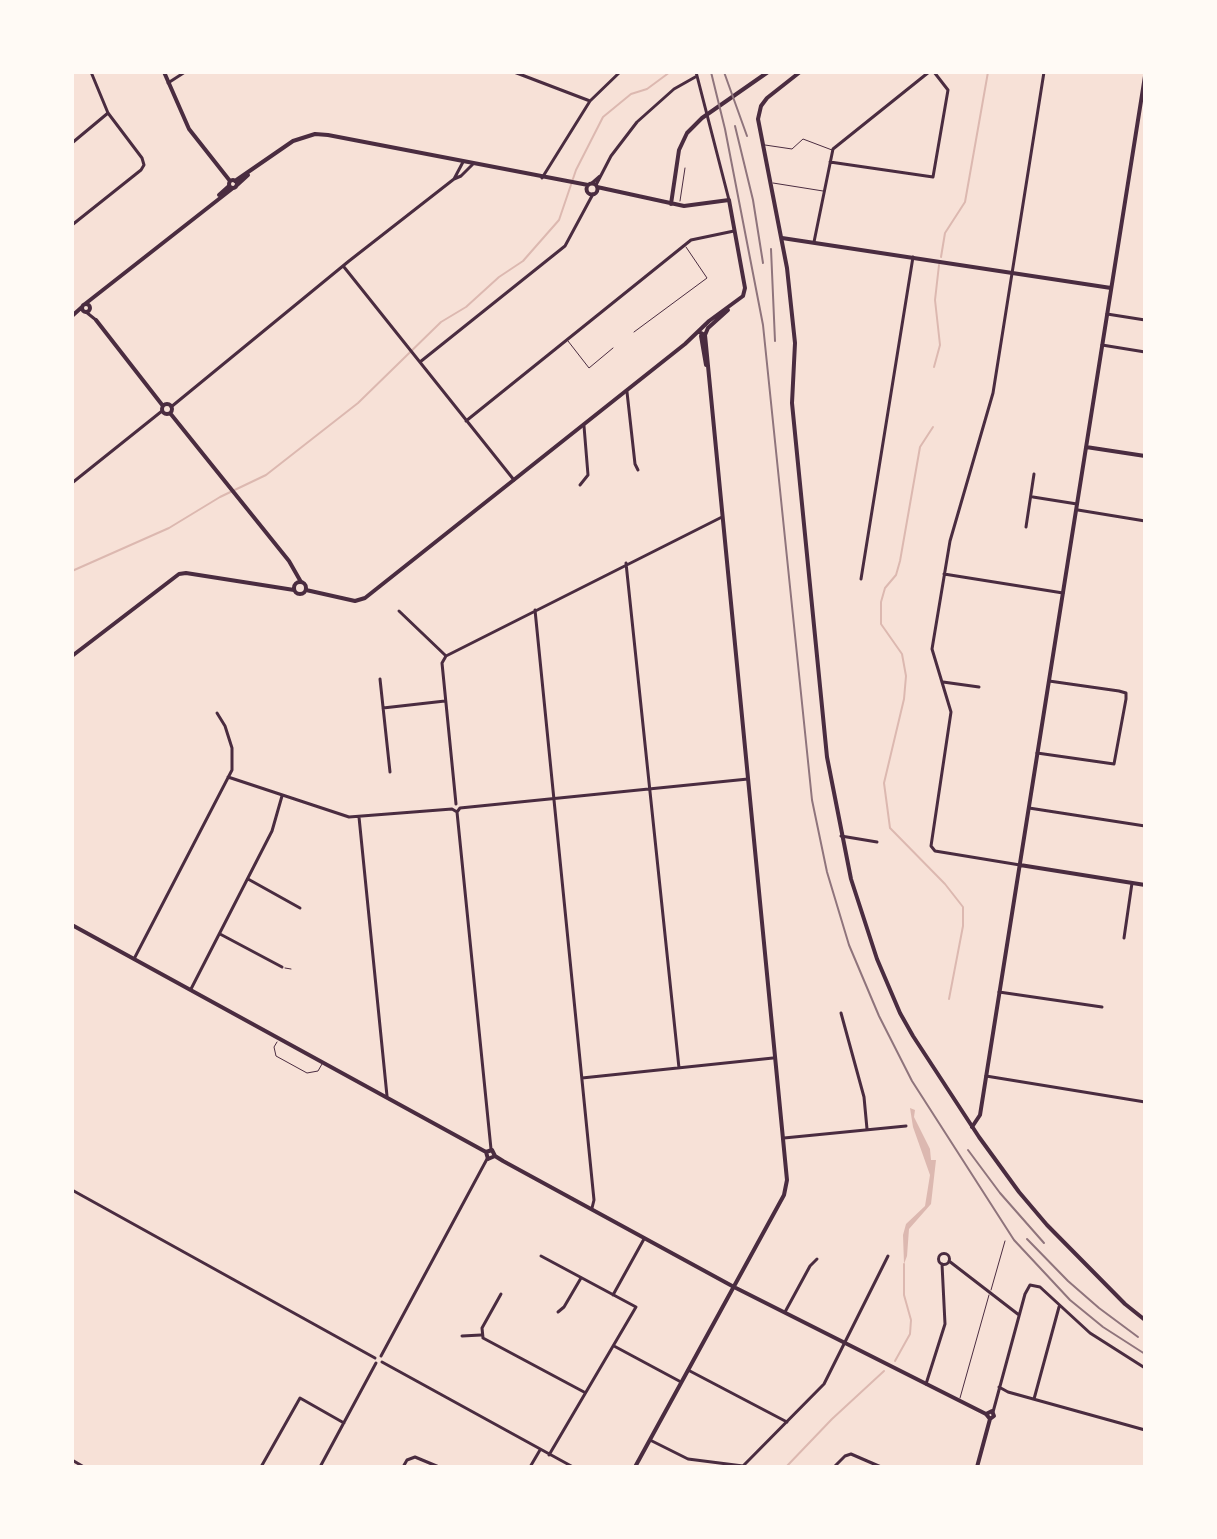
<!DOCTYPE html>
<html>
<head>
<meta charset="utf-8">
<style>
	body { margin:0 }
	#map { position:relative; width:1217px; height:1539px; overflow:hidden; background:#f7e1d7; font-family:Figtree,sans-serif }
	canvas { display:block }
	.frame { position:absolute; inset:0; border:74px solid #fffaf5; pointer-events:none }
</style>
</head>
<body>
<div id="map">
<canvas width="1217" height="1539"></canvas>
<div class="frame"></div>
</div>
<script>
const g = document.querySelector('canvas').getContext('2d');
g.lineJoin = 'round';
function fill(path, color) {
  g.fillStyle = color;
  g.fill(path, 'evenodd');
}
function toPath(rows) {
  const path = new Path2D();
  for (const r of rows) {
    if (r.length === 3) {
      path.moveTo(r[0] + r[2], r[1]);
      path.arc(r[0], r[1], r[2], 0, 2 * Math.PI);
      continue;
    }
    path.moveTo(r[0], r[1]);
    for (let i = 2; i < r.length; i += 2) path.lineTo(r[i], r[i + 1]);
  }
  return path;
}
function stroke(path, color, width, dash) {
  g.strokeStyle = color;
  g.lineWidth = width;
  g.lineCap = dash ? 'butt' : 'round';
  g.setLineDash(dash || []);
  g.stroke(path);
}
const water = toPath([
	[910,1108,915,1110,914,1117,930,1149,931,1160,936,1160,931,1204,909,1229,907,1256,904,1264,903,1235,906,1224,925,1206,930,1175,913,1127]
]);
const stream = toPath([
	[941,257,945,233,965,202,988,72],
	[934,367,940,345,935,300,939,265],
	[933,427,920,447,900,561,896,575,885,588,881,602,881,624,902,654,906,676,904,699,884,783,890,828,945,884,963,907,963,926,949,999],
	[72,571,169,528,220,497,266,475,358,403,441,322,466,307,499,277,523,261,559,220,576,170,603,117,631,94,647,89,670,72],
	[895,1361,910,1334,911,1320,904,1295,904,1264],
	[786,1467,832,1419,884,1371]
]);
const service = toPath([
	[765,145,792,149,803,139,832,150],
	[773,183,823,191],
	[680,201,685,168],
	[634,332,707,278,686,247],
	[568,341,589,368,613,348],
	[285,968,291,969],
	[277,1042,274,1047,276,1056,307,1073,318,1071,322,1064],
	[991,1290,1005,1241],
	[960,1398,989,1295]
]);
const minor = toPath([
	[514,72,590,101],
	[696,72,729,200],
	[168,83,185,72],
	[72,143,108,113],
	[830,162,933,177,948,90,934,72],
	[542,178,590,101,620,72],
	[454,179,463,162],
	[592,183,600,176],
	[596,185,611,156,637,122,674,89,697,76],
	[72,225,141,170,144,165,142,158,108,113,91,72],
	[814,242,833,149,929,72],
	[344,267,514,480],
	[86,312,96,320],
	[1107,314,1145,320],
	[1102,345,1145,352],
	[420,362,565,246,593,194],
	[627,392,635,464,638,470],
	[171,407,349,261,454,179,461,176,473,164],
	[466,421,691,240,734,231],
	[72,483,162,411],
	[580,485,588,475,584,426],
	[1033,497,1077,504],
	[1078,510,1145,521],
	[1026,527,1034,474],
	[626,563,679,1068],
	[944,574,1063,593],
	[861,579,913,257],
	[535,610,594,1200,592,1208],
	[399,611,445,655],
	[380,679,390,772],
	[943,682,979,687],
	[383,708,445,701],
	[1037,753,1114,764,1126,699,1126,693,1119,691,1049,681],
	[228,777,349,817,452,809,457,812,460,808,748,779],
	[456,804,442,663,446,656,722,517],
	[1029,808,1145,826],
	[457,812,491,1149],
	[359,817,387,1096],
	[841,836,877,842],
	[1020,865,935,851,931,846,951,712,932,649,950,541,993,393,1044,72],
	[248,879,300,908],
	[220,934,282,967],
	[1124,938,1132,883],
	[134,959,232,770,232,748,225,726,217,713],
	[191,989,272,831,282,796],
	[999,992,1102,1007],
	[841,1013,864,1097,867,1129],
	[986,1076,1145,1102],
	[582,1078,773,1058],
	[784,1138,906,1126],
	[72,1190,375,1358],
	[944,1259,5.5],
	[541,1256,636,1307,549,1455],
	[949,1261,1019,1315],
	[501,1294,482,1328,483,1338,584,1392],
	[613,1295,644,1239],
	[558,1312,564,1307,581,1278],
	[785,1312,810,1266,817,1259],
	[462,1336,481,1335],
	[614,1346,681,1382],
	[381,1356,487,1159],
	[382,1362,573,1467],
	[688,1370,787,1422],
	[926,1384,945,1324,942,1264],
	[999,1387,1008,1392,1145,1430],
	[1034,1399,1059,1307],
	[993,1412,1025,1294,1030,1285,1040,1287,1090,1333,1145,1368],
	[650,1440,688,1459,743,1466,824,1384,888,1256],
	[72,1460,84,1467],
	[261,1467,300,1398,344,1423],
	[320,1467,376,1363],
	[403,1467,407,1460,415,1457,439,1467],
	[530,1467,540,1450],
	[834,1467,845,1456,851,1454,881,1467]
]);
const tertiary = toPath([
	[219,195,229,186],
	[782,238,1111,288],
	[86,308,4],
	[85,304,233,188],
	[72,316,82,307],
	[96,320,163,406],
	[701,336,706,365],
	[167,409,5],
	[170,413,289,561,301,582],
	[1086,447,1145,456],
	[1020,865,1145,885],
	[72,925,486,1152],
	[972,1127,980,1115,1145,76],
	[486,1152,492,1150,495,1156,503,1161,734,1287,986,1414,990,1419],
	[486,1152,488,1159,495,1156],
	[635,1467,784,1195,787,1180,705,335],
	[977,1467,990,1419,994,1416,992,1411,986,1414]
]);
const secondary = toPath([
	[164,72,189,129,230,181],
	[800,72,767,98,761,106,758,119,787,268,795,343,792,403,827,757,851,879,877,959,900,1013,913,1036,979,1137,1019,1192,1047,1225,1125,1304,1145,1320],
	[233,184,4],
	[235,181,293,141,315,134,328,135,588,185],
	[592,189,5.5],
	[236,186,248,175],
	[671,204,679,150,687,133,702,118,768,72],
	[699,332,705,335,708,328,728,310],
	[300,588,6],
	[306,590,355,601,365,598,685,344,709,321,743,296,745,288,729,200,684,206,597,187],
	[72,656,179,574,186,573,294,590]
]);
const rail = toPath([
	[711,72,725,129,763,325,812,800,827,872,849,945,879,1016,912,1081,1014,1240,1070,1300,1103,1327,1145,1354],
	[724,72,747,136],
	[735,126,753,200,763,263],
	[771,249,775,341],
	[968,1150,1000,1193,1044,1243],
	[1027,1239,1068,1281,1099,1308,1138,1337]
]);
fill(water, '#dcb8b0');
stroke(stream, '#dcb8b0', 2);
stroke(service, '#4a2c40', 1);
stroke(minor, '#4a2c40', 3);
stroke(tertiary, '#4a2c40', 4);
stroke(secondary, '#4a2c40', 4);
stroke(rail, '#8f747c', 2);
</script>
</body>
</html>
